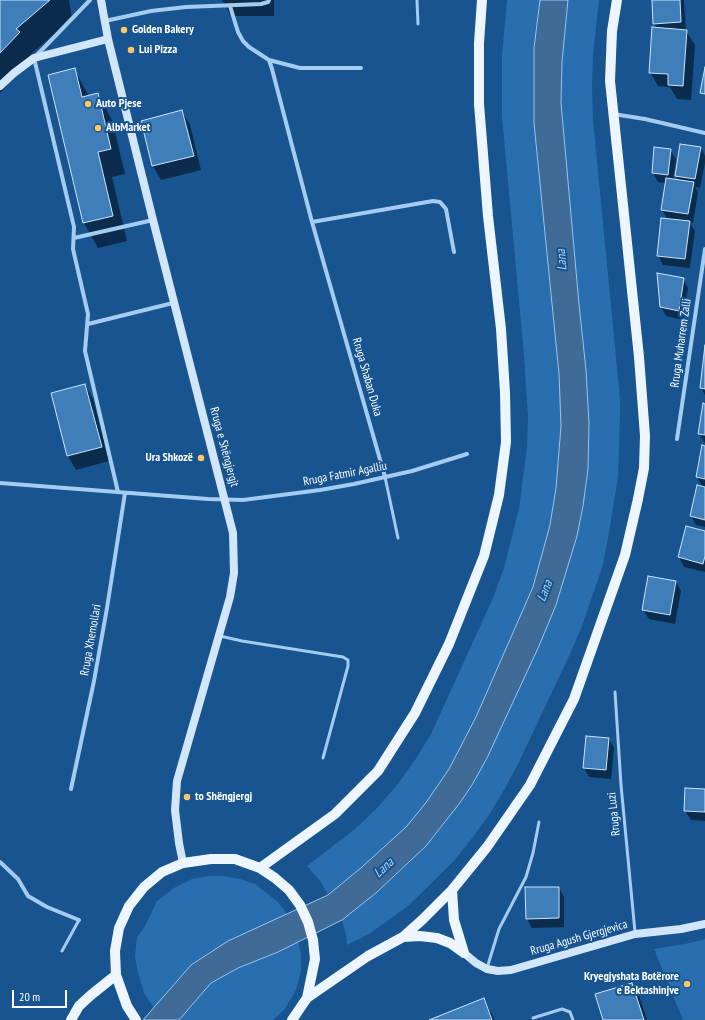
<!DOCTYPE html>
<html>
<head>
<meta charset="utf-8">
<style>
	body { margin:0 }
	#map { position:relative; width:705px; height:1020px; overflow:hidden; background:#175490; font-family:"PT Sans Narrow",sans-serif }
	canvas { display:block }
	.scale { position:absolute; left:12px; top:990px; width:55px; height:18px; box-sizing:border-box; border:2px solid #fff; border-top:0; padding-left:5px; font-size:12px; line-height:14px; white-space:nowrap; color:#fff; -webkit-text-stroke:3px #175490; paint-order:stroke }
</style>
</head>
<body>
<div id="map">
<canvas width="705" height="1020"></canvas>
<div class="scale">20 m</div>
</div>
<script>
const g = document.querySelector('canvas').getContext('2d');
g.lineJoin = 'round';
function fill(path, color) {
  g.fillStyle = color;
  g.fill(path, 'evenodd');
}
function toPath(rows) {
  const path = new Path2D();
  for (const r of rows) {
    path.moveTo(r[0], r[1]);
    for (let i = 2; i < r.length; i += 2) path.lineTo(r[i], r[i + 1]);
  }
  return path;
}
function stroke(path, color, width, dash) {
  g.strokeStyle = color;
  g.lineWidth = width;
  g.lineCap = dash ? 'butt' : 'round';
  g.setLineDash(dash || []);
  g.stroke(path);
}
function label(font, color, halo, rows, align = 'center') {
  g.font = font + ' "PT Sans Narrow",sans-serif';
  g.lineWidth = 4;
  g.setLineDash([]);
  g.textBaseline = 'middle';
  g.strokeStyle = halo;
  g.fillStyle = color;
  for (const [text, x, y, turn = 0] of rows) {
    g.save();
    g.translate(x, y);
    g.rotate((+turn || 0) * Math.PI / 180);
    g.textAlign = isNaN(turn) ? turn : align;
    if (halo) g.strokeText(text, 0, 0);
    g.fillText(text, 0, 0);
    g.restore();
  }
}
const green = toPath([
	[507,0,540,0,534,48,534,123,559,374,561,426,556,488,550,525,533,587,521,616,476,717,449,769,425,804,406,827,362,867,328,895,321,882,307,866,355,829,377,808,397,785,415,760,431,734,493,598,504,568,519,509,527,447,528,417,524,355,502,117,502,55],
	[568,0,599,0,593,54,592,87,593,120,613,326,620,399,620,417,618,477,608,539,602,568,582,626,570,654,519,762,504,790,489,815,470,841,452,863,408,906,369,934,347,945,346,935,342,920,376,893,397,874,426,846,445,823,556,605,577,536,583,506,588,469,589,423,586,370,579,304,561,103,562,62],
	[208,876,223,876,240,879,255,884,278,902,287,914,228,941,191,965,154,1008,144,993,138,973,135,956,137,937,144,928,157,901,174,888,192,879],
	[705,939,705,1020,683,1020,654,949,690,943],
	[298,941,301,954,301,971,296,990,285,1009,273,1020,179,1020,211,983,238,968,278,952]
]);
const water = toPath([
	[540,0,568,0,562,62,561,103,579,304,586,370,589,423,588,469,583,506,577,536,556,605,539,646,487,758,472,785,459,804,426,846,376,893,342,920,278,952,238,968,211,983,179,1020,143,1020,191,965,228,941,328,895,362,867,406,827,425,804,449,769,476,717,533,587,550,525,556,488,561,426,559,374,534,123,534,48,540,0]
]);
const shadow = toPath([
	[0,0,69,0,72,19,31,54,34,58,0,93],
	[222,0,274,0,274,16,231,16],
	[653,0,684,0,686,31,695,45,691,100,677,99,670,87,658,86,650,72,657,29,654,23],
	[74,69,89,96,98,94,112,120,125,174,112,177,127,241,98,248,84,223],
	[182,112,190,125,201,170,161,180,153,166,142,121],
	[701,148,705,156,705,163,700,188,695,187,698,192,693,223,690,223,695,231,690,268,663,265,658,255,668,220,662,210,666,183,658,182,653,173,670,150,676,159,673,180,679,181,676,175],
	[683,279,688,288,683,320,666,316,661,307],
	[705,354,705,395,701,388],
	[85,385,93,399,109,461,76,470,68,456],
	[705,405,705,443,699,434],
	[703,446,705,447,705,527,696,525,691,516,703,488,697,477],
	[705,532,705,572,684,567,679,557],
	[676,582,681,591,675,624,649,619,643,610],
	[609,739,614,748,611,779,589,777,584,768],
	[705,790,705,821,691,820,685,811],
	[559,888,564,897,564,927,532,928,527,919],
	[632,984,640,998,647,1020,604,1020],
	[484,1000,495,1020,432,1020]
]);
const building = toPath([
	[0,0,50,0,16,29,20,32,0,53,0,0],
	[652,0,680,0,681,22,653,24,652,0],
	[652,27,687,30,683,86,668,85,668,74,649,73,652,27],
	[705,67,705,94,700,93,705,67],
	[75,68,82,97,98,93,111,149,98,152,113,216,83,223,48,75,75,68],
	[182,110,194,156,152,166,141,121,182,110],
	[680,144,701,147,695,179,675,176,680,144],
	[654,147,671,149,668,175,652,173,654,147],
	[666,178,694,182,688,214,661,210,666,178],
	[661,218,690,221,685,259,657,256,661,218],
	[657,273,684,278,679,311,660,307,657,273],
	[705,345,705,389,700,388,705,345],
	[85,384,102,447,67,456,51,393,85,384],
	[703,403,705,404,705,435,698,434,703,403],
	[702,445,705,446,705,479,696,477,702,445],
	[697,485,705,487,705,520,690,516,697,485],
	[686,526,705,531,705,556,703,564,678,557,686,526],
	[648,576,676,581,670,615,642,610,648,576],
	[586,736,609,738,606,770,583,768,586,736],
	[685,788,705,789,705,812,684,811,685,788],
	[525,887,559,887,559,918,526,919,525,887],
	[632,983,644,1020,603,1020,595,994,632,983],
	[484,998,492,1020,429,1020,484,998]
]);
const lane = toPath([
	[417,0,418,24],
	[385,477,398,538],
	[220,636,242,641,343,657,348,660,348,666,323,758],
	[615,692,621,785,635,932],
	[62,951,79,920],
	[487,968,499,929,526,877,533,853,539,822],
	[533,1018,562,1009,570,1012,573,1020]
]);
const street = toPath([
	[90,0,34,58,74,227,73,249,88,314,85,351,118,492],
	[230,6,238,32,243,41,249,47,269,60,272,69,312,222,385,477],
	[105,21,151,11,186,7,261,4,268,2,269,0],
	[269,60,300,68,361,68],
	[613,114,645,119,705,133],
	[312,222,433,201,440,202,446,209,454,252],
	[74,238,153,220],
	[88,324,173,303],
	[677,439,705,249],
	[0,483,208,499,243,500,320,490,354,484,412,471,467,454],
	[71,789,94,681,107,608,125,493],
	[0,862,18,879,28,896,47,907,79,920]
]);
const secondary = toPath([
	[101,0,108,39,153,220,233,533,234,573,230,597,177,781,175,810,179,843,183,863],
	[0,86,14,73,34,58,108,39],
	[464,953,476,963,487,969,498,971,511,970,635,934,681,929,705,924]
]);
const primary = toPath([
	[260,868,335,814,378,771,415,713,449,644,484,556,499,495,506,442,505,392,501,329,488,216,479,104,479,43,482,0],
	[452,890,454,920,464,953],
	[403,937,420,936,437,938,450,943,464,953],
	[307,998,368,956,403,937,422,920,452,890,487,847,530,785,574,699,625,555,638,499,644,468,645,436,639,357,610,81,612,31,617,0],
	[71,1020,79,1006,91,995,116,975],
	[136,1020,127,1006,116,975,115,951,119,928,129,906,144,887,162,872,183,863,211,859,235,859,260,868,275,878,289,890,300,905,308,922,313,940,315,959,307,998,292,1020]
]);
const markers = [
	[124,30,4,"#ffc863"],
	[131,50,4,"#ffc863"],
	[88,104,4,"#ffc863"],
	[98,128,4,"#ffc863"],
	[201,458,4,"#ffc863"],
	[187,797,4,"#ffc863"],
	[687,984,4,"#ffc863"]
];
const poiNames = [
	["Golden Bakery",132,30],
	["Lui Pizza",139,50],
	["Auto Pjese",96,104],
	["AlbMarket",106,128],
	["Ura Shkozë",193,458,"right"],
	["to Shëngjergj",195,797],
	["Kryegjyshata Botërore",679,977,"right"],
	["e Bektashinjve",679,991,"right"]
];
const streetNames = [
	["Rruga Muharrem Zalli",681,343,-82],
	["Rruga Shaban Duka",367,377,74],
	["Rruga e Shëngjergjt",224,447,75],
	["Rruga Fatmir Agalliu",345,474,-11],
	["Rruga Xhemollari",91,640,-80],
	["Rruga Luzi",614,814,-96],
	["Rruga Agush Gjergjevica",579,938,-16]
];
const waterNames = [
	["Lana",562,260,-94],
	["Lana",545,591,-68],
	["Lana",384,868,-42]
];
fill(green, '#296eaf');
fill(water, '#3f6b96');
stroke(water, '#97c7f2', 1);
fill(shadow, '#0007');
fill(building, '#3f7eb9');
stroke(building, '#cbe4fb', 1);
stroke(lane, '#a4cbf0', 3);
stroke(street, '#a4cbf0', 4);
stroke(secondary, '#d2e6fb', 8);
stroke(primary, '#edf5ff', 10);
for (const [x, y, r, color] of markers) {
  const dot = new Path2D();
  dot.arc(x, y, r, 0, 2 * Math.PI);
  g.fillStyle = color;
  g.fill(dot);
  stroke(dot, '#175490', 1.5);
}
label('bold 12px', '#fff', '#175490', poiNames, 'left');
label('12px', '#fff', '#175490', streetNames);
label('italic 13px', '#b0d5f7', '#175490', waterNames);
</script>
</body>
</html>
